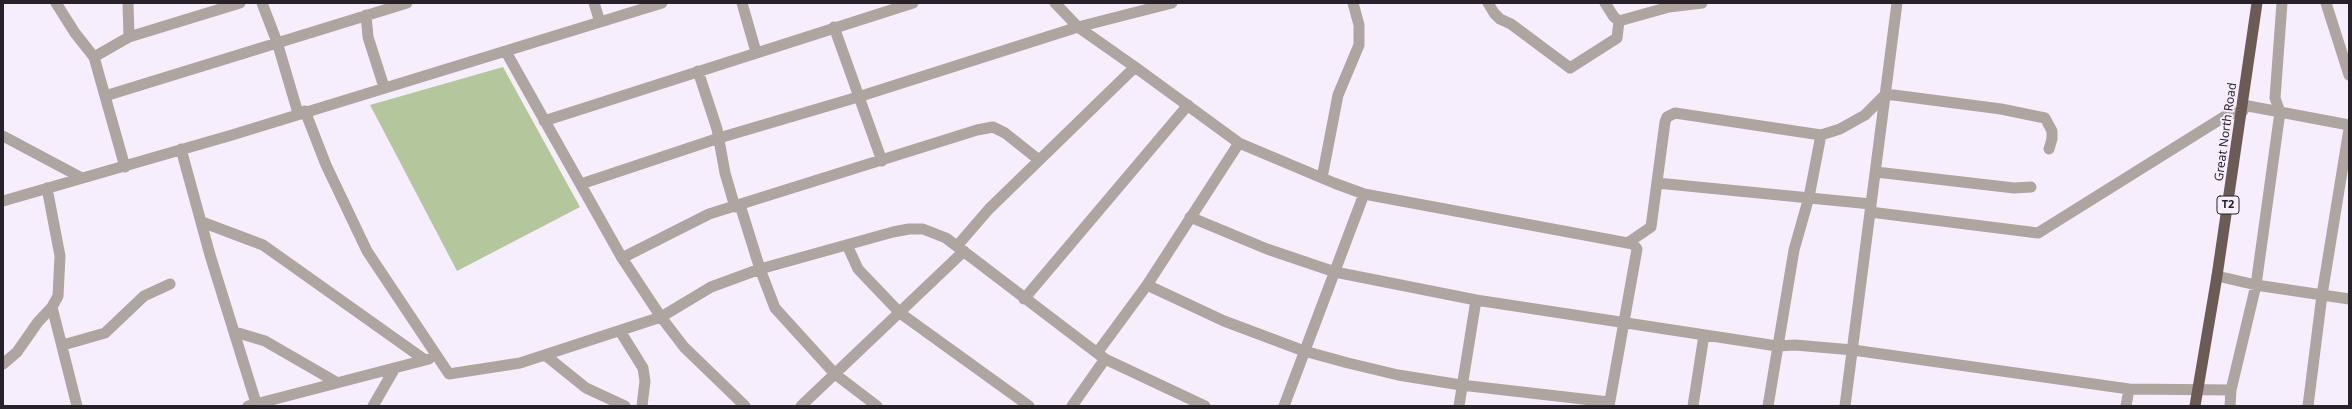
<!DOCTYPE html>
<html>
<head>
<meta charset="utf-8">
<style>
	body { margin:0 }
	#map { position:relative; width:2352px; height:409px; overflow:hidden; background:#f7eefd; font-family:"Noto Sans",sans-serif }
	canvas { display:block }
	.frame { position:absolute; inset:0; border:4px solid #272229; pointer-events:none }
</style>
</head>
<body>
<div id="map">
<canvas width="2352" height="409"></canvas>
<div class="frame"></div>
</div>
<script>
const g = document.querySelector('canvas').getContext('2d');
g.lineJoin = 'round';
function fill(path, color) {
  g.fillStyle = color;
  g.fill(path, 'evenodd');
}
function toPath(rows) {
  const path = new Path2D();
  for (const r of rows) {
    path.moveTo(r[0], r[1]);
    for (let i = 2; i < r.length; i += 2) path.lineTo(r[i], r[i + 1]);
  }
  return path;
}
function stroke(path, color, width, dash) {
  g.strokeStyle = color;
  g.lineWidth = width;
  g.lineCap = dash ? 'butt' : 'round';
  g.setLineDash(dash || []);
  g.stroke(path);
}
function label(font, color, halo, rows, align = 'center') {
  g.font = font + ' "Noto Sans",sans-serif';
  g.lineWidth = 4;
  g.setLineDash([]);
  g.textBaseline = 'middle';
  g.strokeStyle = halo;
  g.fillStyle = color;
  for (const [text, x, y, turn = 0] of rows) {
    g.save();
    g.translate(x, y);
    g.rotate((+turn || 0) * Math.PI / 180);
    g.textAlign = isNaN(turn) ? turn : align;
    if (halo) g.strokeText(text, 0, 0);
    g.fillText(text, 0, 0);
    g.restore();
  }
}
const green = toPath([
	[503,67,580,207,457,271,370,105]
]);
const minor = toPath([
	[56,3,75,33,94,57,125,167],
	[128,3,129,37],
	[262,3,277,42,298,113],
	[594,3,600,22],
	[742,3,756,52],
	[1055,3,1078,27,1135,67],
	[1488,3,1494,13,1500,19,1511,24,1570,68,1617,38,1619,21],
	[1605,3,1614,17,1619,21],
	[2326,3,2349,75],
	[366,15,368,37,384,87],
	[1619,21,1669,7,1702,3],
	[834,27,882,161],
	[506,52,622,258,661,317,684,347,745,406],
	[94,57,129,37,240,3],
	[698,71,717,129,725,173,735,207],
	[105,96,407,3],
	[2243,105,2349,125],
	[305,111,326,165,367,251,449,374,520,363,661,317,711,287,760,269,893,232,909,229,923,229,946,238,1105,359,1205,406],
	[544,121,913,3],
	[3,136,82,178],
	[181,149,210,255,257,406],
	[1876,172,2014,188,2031,187],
	[1322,178,1338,95,1359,45,1359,25,1353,3],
	[1657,183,1871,204],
	[581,184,719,138,858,97,1078,27,1172,3],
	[47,188,60,256,58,296,52,307,77,406],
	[3,201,232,135,662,3],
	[740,205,760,269,775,308,835,374,877,406],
	[1870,212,2038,233,2227,115,2243,111],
	[1190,217,1267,249,1335,272,1476,300,1777,346,1795,345,1853,350,2129,389,2231,390],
	[202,222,263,245,425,360],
	[1629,242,1651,227,1665,122,1667,117,1675,113,1821,135,1840,129,1865,115,1886,94,2001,109,2045,118,2052,131,2052,139,2049,149],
	[847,245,858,269,900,313,1029,406],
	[957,246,989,209,1135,67,1239,143,1334,183,1364,194,1633,244,1637,249,1609,406],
	[622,258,709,214,977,130,993,127,1005,133,1039,160],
	[2217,276,2256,285,2349,299],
	[1147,285,1224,321,1304,351,1348,363,1398,375,1461,385,1609,402],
	[1024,299,1188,105],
	[620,331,643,368,645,381,642,406],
	[235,332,265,341,336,382],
	[63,345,105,333,144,296,170,284],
	[1097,353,1147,285,1239,143],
	[545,355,586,388,625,406],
	[3,364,17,352,38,322,52,307],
	[248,406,429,359],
	[373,406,395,368],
	[801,406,964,251],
	[1072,406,1105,359],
	[1284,406,1364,194],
	[1459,406,1476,300],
	[1693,406,1704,335],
	[1768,406,1794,250,1809,197,1821,135],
	[1845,406,1897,3],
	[2126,406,2129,389],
	[2230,406,2231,390,2256,285,2280,112,2275,98,2282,3],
	[2308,406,2322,295,2349,129]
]);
const trunk = toPath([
	[2195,406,2217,276,2257,3]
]);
const shields = [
	[2228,205,22]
];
const shieldNames = [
	["T2",2228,205]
];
const streetNames = [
	["Great North Road",2226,132,-82]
];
fill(green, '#b4c79c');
stroke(minor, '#aea5a1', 11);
stroke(trunk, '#6c5a54', 11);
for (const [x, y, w] of shields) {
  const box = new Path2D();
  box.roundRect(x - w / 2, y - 9, w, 18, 3);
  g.fillStyle = '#f7eefd';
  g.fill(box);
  stroke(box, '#272229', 1);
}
label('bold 11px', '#272229', null, shieldNames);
label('12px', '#272229', '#f7eefd', streetNames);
</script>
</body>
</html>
